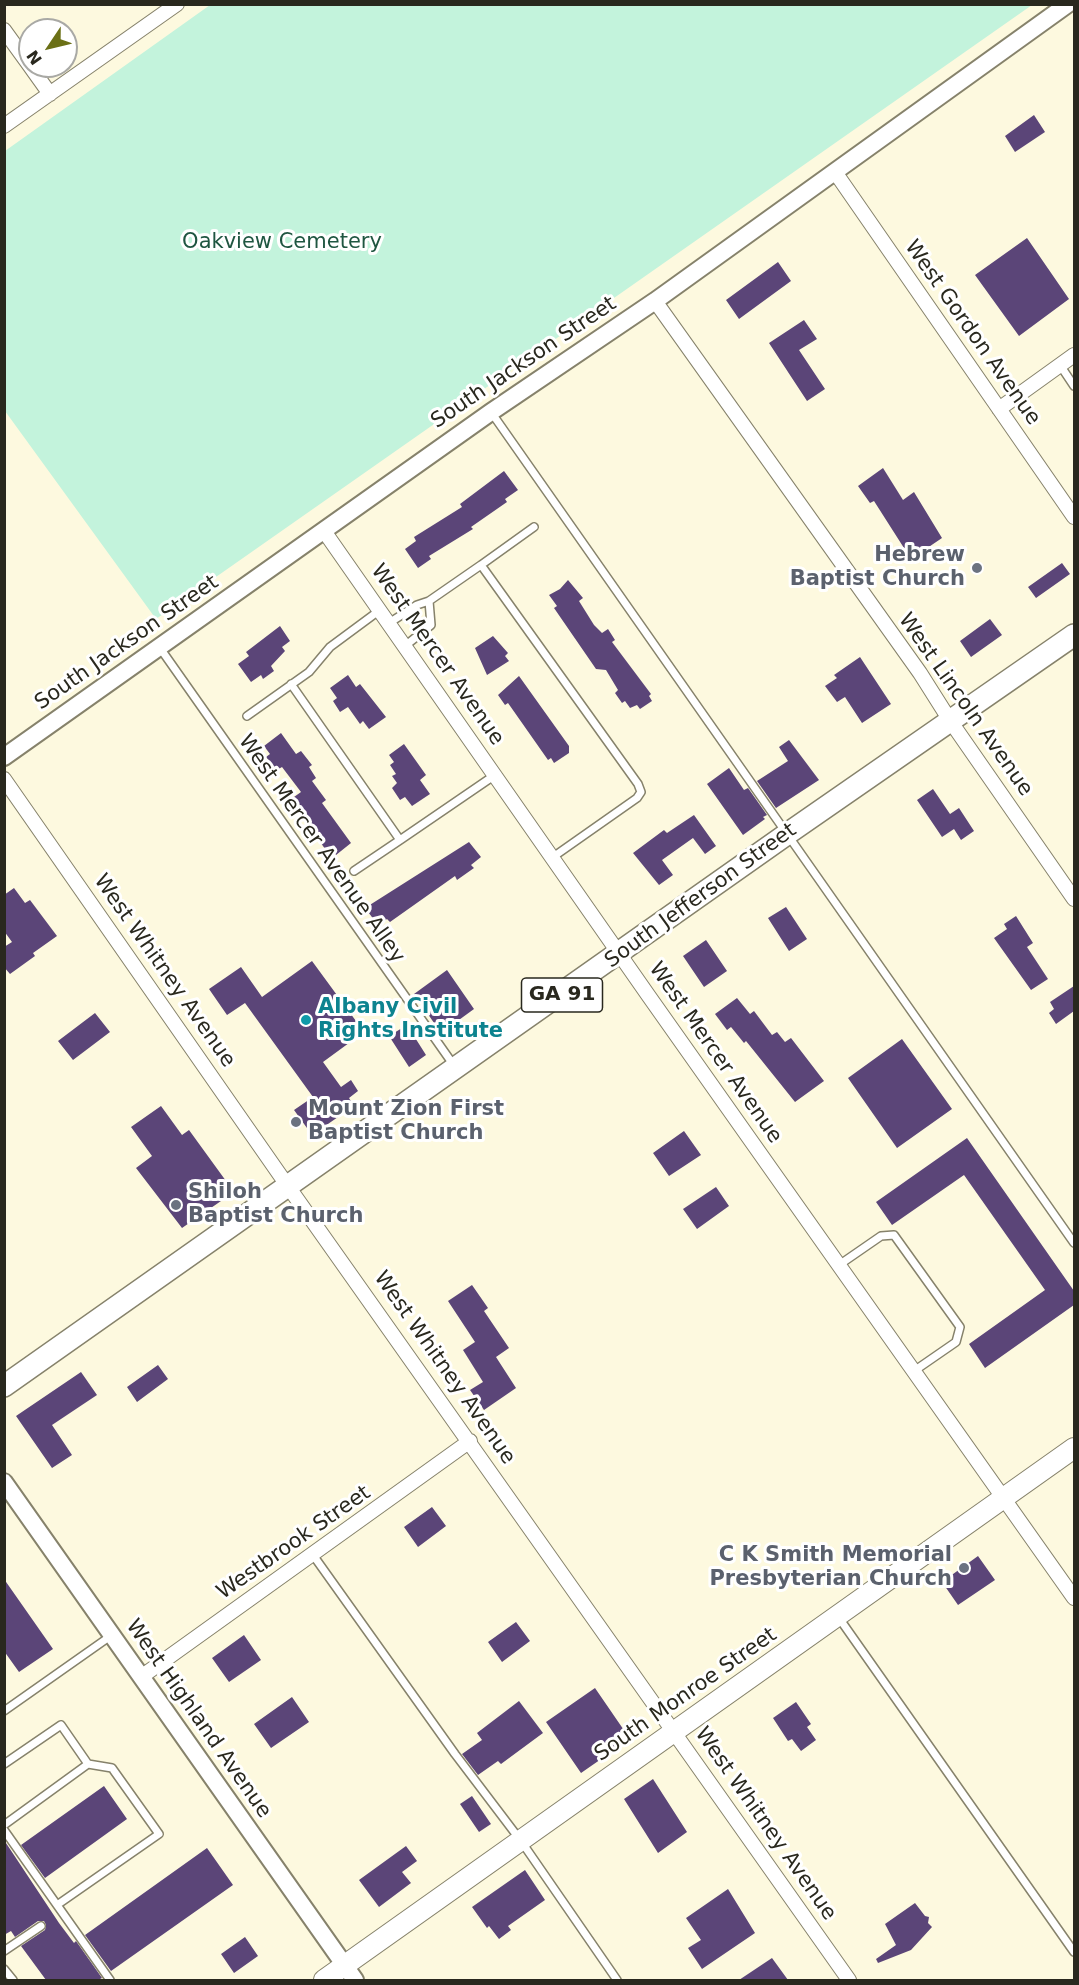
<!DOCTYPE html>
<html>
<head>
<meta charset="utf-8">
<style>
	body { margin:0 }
	#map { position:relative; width:1079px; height:1985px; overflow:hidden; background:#fdf9df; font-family:"DejaVu Sans",sans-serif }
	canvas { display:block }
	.frame { position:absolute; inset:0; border:6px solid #29281e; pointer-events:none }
	.north { position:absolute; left:18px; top:18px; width:60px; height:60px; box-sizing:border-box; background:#fff; border:2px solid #a9a9a5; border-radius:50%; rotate:235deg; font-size:16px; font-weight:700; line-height:24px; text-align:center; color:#29281e }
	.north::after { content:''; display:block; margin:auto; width:21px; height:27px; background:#6b7016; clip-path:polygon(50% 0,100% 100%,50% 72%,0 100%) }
</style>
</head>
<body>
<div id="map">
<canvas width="1079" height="1985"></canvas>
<div class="frame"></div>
<div class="north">N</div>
</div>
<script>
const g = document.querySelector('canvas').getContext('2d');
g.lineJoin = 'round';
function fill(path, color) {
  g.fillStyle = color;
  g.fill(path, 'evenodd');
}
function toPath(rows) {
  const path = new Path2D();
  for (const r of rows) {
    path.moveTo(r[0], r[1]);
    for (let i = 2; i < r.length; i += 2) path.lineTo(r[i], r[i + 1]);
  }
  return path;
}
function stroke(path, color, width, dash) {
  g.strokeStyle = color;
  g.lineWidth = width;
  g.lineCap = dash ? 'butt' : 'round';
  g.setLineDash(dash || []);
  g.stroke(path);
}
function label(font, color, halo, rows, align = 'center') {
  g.font = font + ' "DejaVu Sans",sans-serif';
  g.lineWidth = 6;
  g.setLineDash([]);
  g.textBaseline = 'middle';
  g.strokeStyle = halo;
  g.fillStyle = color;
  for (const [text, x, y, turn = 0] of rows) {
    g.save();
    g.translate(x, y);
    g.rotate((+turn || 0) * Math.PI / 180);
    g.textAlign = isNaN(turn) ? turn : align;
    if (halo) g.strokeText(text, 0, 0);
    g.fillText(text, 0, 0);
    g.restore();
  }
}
const green = toPath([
	[210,5,210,4,1032,5,156,619,5,411,5,151]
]);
const building = toPath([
	[1034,115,1045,132,1015,152,1005,136],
	[1027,238,1069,299,1019,336,975,275],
	[778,262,791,281,739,319,726,300],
	[804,320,817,339,799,350,825,389,807,401,769,343],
	[883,468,903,500,914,492,942,538,911,559,874,501,870,503,858,486],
	[504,471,518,490,505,499,507,502,471,527,473,529,429,556,431,559,418,568,405,549,416,541,414,537,462,507,460,504],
	[1062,563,1070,574,1036,598,1028,587],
	[568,580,583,598,579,601,594,625,602,633,608,629,615,640,612,642,651,694,649,696,652,701,640,709,637,705,630,708,625,701,622,703,615,693,618,690,606,670,596,669,554,608,557,606,549,595,560,589],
	[990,619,1002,635,971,657,960,641],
	[280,626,290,641,282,647,285,651,271,666,274,671,263,679,261,675,251,682,238,664,249,656,246,652],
	[493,636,508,653,505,656,509,661,487,675,475,648],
	[860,657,891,704,862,723,845,697,837,702,825,686,837,678,834,675],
	[348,675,356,687,360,684,386,717,369,729,363,721,360,724,348,707,340,712,333,701,337,698,330,688],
	[519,676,569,746,569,753,554,763,551,758,548,760,508,703,505,705,498,695],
	[281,733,296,754,301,751,312,765,309,767,316,778,312,781,326,800,322,803,351,843,336,855,332,850,328,853,308,825,312,822,294,797,301,792,282,767,277,770,266,757,270,754,264,746],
	[789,740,819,780,776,808,757,781,788,761,779,747],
	[404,744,426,775,420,780,430,794,412,806,405,797,400,800,392,788,397,783,392,776,396,774,390,765,394,762,389,755],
	[729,768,744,790,748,788,767,815,763,817,765,819,743,835,707,784],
	[933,789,950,814,959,808,974,831,961,840,954,829,942,837,917,800],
	[694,815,716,846,705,854,693,838,662,860,673,875,659,885,633,853,664,830,667,833],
	[469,842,481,857,471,865,474,868,457,880,455,876,390,922,387,919,378,925,365,908],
	[14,888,25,903,30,900,57,936,33,953,35,956,10,974,4,967,4,947,12,942,4,931,4,895],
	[786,907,807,939,789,951,768,918],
	[1016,916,1033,943,1027,947,1048,979,1031,990,994,938,1007,929,1004,924],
	[706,940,727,971,704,987,683,956],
	[312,961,364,1032,323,1062,341,1087,351,1080,358,1091,349,1098,354,1106,312,1135,294,1110,313,1097,245,1003,227,1015,209,989,241,967,262,997],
	[447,970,474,1009,441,1033,414,994],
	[1074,986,1074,1011,1056,1024,1049,1013,1054,1009,1050,1002],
	[737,998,750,1014,754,1011,772,1035,777,1032,785,1042,791,1038,824,1081,795,1102,746,1041,744,1043,731,1027,727,1030,715,1014],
	[95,1013,110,1032,73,1060,58,1041],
	[407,1025,426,1055,409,1067,389,1036],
	[902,1039,952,1109,897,1148,848,1078],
	[161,1106,182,1135,189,1130,234,1192,182,1228,136,1168,152,1156,131,1127],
	[684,1131,701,1155,669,1176,653,1153],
	[967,1138,1074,1291,1074,1305,985,1368,969,1344,1045,1290,964,1175,892,1225,876,1202],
	[716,1187,729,1206,697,1229,683,1209],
	[472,1285,488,1308,484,1311,509,1348,496,1357,516,1388,484,1410,470,1390,483,1382,463,1350,475,1342,448,1301],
	[158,1365,168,1379,137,1402,127,1387],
	[81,1372,97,1395,52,1425,72,1455,52,1468,16,1416],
	[432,1507,446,1526,418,1547,404,1527],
	[978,1556,995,1580,958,1605,942,1582],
	[4,1579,53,1649,19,1672,4,1651],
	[516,1622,530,1641,502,1662,488,1642],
	[244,1635,261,1660,229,1682,212,1658],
	[595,1688,630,1739,581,1773,546,1722],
	[292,1697,309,1722,271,1748,254,1724],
	[519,1701,543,1733,501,1764,498,1761,478,1775,462,1754,482,1740,477,1733],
	[796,1702,811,1724,807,1727,816,1740,801,1751,792,1739,788,1741,773,1718],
	[653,1779,687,1832,658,1853,624,1799],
	[104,1786,127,1819,45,1878,21,1845],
	[472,1796,491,1824,479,1832,460,1804],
	[4,1840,59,1923,74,1943,76,1941,102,1978,98,1980,46,1980,21,1946,45,1930,46,1925,44,1921,38,1921,15,1937,11,1931,4,1935],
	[406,1846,417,1861,402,1872,411,1883,379,1907,359,1880],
	[207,1848,233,1885,111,1971,85,1935],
	[525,1870,545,1900,508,1926,511,1930,499,1939,489,1926,487,1928,472,1907],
	[728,1889,755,1933,702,1969,688,1948,701,1940,686,1918],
	[915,1903,925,1916,929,1917,928,1923,932,1927,911,1950,878,1963,876,1959,896,1945,885,1924],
	[245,1937,258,1956,234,1973,221,1954],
	[772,1958,788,1980,739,1980]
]);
const service = toPath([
	[1060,365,1074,386],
	[491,412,1074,1243],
	[481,565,534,527],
	[389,623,417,605,429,601,481,565,638,784,641,792,637,798,553,857],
	[405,646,431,625,429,601],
	[160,648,455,1067],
	[291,684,400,840,354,871],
	[247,716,309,672,330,647,380,610],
	[400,840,495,775],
	[839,1265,881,1236,894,1235,960,1327,956,1342,914,1371],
	[313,1555,455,1754,521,1841,617,1980],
	[839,1618,1074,1952],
	[4,1711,112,1635],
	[4,1764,61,1725,88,1764,112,1768,159,1834,57,1905],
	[4,1825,88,1764],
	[4,1830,110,1980],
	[4,1951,41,1926],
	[4,1969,13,1980]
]);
const minor = toPath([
	[4,30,30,66],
	[30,66,50,94],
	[4,126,177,4],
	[835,172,1074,517],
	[655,301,920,673,951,722,1074,899],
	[999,409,1074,355],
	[324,531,648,995,1074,1598],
	[4,779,280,1175,849,1980],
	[141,1677,470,1441]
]);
const tertiary = toPath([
	[4,757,491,412,655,301,1068,4],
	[4,1482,355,1980]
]);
const secondary = toPath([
	[324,1980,1074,1448]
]);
const primary = toPath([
	[4,1386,787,834,1074,635]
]);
const markers = [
	[977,568,6,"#6b7280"],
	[306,1020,6,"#0f9aa8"],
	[296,1122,6,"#6b7280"],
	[176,1205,6,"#6b7280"],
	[964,1568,6,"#6b7280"]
];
const shields = [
	[562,995,81]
];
const shieldNames = [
	["GA 91",562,995]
];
const parkNames = [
	["Oakview Cemetery",282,243]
];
const streetNames = [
	["West Gordon Avenue",972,333,55],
	["South Jackson Street",524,363,-34],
	["South Jackson Street",127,643,-35],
	["West Mercer Avenue",437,655,55],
	["West Lincoln Avenue",965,705,55],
	["West Mercer Avenue Alley",321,849,55],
	["South Jefferson Street",701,896,-36],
	["West Whitney Avenue",164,971,55],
	["West Mercer Avenue",715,1053,55],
	["West Whitney Avenue",444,1368,55],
	["Westbrook Street",294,1543,-35],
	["South Monroe Street",686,1695,-35],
	["West Highland Avenue",198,1719,55],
	["West Whitney Avenue",765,1824,55]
];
const worshipNames = [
	["Hebrew",965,556],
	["Baptist Church",965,580],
	["Mount Zion First",308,1110,"left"],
	["Baptist Church",308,1134,"left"],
	["Shiloh",188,1193,"left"],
	["Baptist Church",188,1217,"left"],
	["C K Smith Memorial",952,1556],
	["Presbyterian Church",952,1580]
];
const cultureNames = [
	["Albany Civil",318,1008],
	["Rights Institute",318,1032]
];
fill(green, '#c3f3dc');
fill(building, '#5b4578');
stroke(service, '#86826b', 10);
stroke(minor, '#86826b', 16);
stroke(tertiary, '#86826b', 20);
stroke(secondary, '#86826b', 22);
stroke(primary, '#86826b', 24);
stroke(service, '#fff', 7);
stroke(minor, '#fff', 14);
stroke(tertiary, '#fff', 16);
stroke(secondary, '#fff', 20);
stroke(primary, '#fff', 21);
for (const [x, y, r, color] of markers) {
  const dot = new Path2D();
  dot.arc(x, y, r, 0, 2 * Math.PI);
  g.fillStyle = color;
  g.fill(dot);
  stroke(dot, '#fff', 2);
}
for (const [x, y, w] of shields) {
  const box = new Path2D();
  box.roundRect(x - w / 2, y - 17, w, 34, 4.5);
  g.fillStyle = '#fff';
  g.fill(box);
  stroke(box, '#29281e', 1.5);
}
label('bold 20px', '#29281e', null, shieldNames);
label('21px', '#1f5641', '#fff', parkNames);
label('21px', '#29281e', '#fff', streetNames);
label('bold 21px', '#5b616d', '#fff', worshipNames, 'right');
label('bold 21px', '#0d838f', '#fff', cultureNames, 'left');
</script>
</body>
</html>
